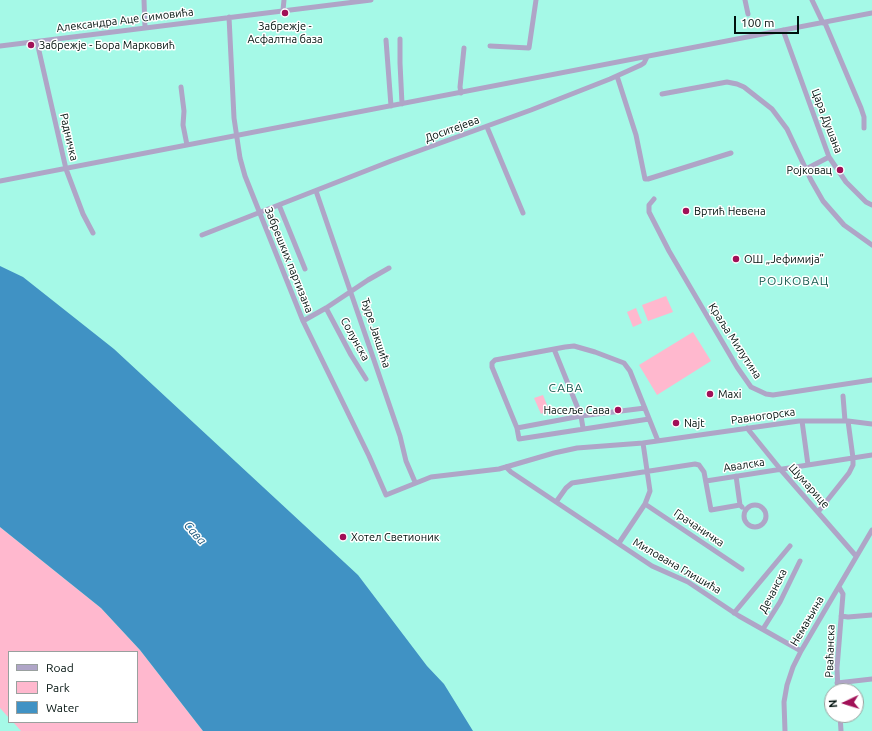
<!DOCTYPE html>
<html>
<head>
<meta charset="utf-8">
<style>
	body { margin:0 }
	#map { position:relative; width:872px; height:731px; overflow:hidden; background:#a5f9e7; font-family:Ubuntu,sans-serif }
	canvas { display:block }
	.legend { position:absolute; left:8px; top:651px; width:130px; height:72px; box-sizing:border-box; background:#fff; border:1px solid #99a09e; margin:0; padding:5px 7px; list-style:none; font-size:12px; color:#00110d }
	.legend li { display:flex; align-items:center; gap:8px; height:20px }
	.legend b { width:20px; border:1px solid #99a09e }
	.north { position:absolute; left:824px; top:683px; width:40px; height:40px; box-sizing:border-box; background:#fff; border:1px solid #99a09e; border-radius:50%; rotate:266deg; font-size:11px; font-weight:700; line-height:16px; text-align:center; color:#00110d }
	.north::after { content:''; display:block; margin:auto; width:14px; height:18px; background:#a11057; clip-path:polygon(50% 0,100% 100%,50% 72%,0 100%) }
	.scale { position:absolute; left:734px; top:16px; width:65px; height:18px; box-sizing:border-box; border:2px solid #00110d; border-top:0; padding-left:5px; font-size:12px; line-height:14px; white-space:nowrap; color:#00110d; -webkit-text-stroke:3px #fff; paint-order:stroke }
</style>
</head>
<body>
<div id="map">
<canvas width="872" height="731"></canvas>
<ul class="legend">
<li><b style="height:5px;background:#afa5c7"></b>Road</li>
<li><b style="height:11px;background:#ffb8ce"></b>Park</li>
<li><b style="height:11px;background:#4092c4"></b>Water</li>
</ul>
<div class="north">N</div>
<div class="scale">100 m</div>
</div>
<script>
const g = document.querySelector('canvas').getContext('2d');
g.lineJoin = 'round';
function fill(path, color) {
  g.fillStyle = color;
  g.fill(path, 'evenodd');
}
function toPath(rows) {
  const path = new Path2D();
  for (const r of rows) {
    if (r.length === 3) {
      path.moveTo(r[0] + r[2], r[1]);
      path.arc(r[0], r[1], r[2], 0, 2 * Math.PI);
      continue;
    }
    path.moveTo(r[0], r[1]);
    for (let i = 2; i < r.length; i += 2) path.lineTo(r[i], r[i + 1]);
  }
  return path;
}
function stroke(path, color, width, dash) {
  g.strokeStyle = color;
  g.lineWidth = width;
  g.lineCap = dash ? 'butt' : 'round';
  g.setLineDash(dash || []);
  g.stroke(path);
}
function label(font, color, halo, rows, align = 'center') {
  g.font = font + ' Ubuntu,sans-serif';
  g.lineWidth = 3;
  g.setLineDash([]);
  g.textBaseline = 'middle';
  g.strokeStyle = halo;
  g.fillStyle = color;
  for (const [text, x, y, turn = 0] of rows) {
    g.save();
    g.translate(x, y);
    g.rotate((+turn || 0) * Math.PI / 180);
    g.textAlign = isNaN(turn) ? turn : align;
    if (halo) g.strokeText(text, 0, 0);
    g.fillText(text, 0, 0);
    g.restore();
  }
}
const green = toPath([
	[666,296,673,312,648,321,642,305],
	[636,308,642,323,633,327,627,312],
	[693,332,711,361,657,395,639,365],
	[543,395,549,410,541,414,534,398],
	[0,527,101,608,140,650,203,731,21,731,13,722,137,722,137,652,9,652,9,718,0,708]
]);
const water = toPath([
	[0,266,23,277,114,349,358,575,427,666,444,684,473,731,203,731,140,650,101,608,0,527]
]);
const minor = toPath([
	[144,0,145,28],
	[745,0,748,14],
	[812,0,823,23],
	[283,10,284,0],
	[229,17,234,118,240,158,245,176,303,321,369,456,386,495,431,477,499,469,554,453,577,448,643,443,799,421,848,421,872,424],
	[825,23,861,108,864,117,864,128],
	[783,30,829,157,846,182,866,202,872,205],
	[400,39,400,63,402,104],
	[386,40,391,106],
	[37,42,66,169,83,214,93,233],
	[0,46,371,0],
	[490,46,529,48,536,0],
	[617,76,636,135,645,179,648,179,731,153],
	[181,87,184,111,183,125,187,145],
	[461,93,460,87,464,48],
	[662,94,727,82,737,84,744,87,772,109,787,129,811,180,823,201,844,225,872,245],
	[487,127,523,213],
	[806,169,829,157],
	[0,181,872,13],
	[316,191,400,436,406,461,415,482],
	[654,199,649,205,649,212,669,251,737,367,751,387,766,394,773,395,872,380],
	[279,205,305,269],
	[202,235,391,161,531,110,610,79,641,65,644,63,647,57],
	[326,308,351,355,366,379],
	[303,321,326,308,368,280,389,268],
	[554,349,581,416,583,428],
	[843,396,845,421],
	[649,419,519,439,517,428,492,367,492,363,495,360,565,347,574,346,595,352,624,363,630,371,658,441],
	[802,421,808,465],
	[517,428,581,416,645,408],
	[747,428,781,470,856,556],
	[643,443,650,491,645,504,742,569],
	[506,467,511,472,652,566,688,582,739,616,801,651],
	[736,476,740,505,742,507],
	[706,481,872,455],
	[556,502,566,488,572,483,695,464,699,465,704,472,711,510,740,505],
	[755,516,11],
	[818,512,849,473,853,465,853,458,848,421],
	[619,543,645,504],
	[734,613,790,546],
	[841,616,848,617,872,615],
	[763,629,780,602,800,561],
	[837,683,872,679],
	[838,691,837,668,843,594,839,587],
	[840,715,841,731],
	[785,731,784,702,787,685,793,667,801,651,872,530]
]);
const markers = [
	[285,13,4,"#a11057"],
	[31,45,4,"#a11057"],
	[840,170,4,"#a11057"],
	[686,211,4,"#a11057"],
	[736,259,4,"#a11057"],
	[710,394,4,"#a11057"],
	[618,410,4,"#a11057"],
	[676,423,4,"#a11057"],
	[343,537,4,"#a11057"]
];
const streetNames = [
	["Александра Аце Симовића",125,20,-7],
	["Цара Душана",827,121,69],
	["Доситејева",452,129,-20],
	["Радничка",69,137,77],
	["Забрешких партизана",289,260,68],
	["Ђуре Јакшића",376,333,72],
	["Солунска",355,339,61],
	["Краља Милутина",735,341,57],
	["Равногорска",763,416,-8],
	["Авалска",744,465,-9],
	["Шумарице",809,486,48],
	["Грачаничка",699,528,34],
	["Милована Глишића",677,566,30],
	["Дечанска",773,591,-63],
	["Немањина",807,621,-60],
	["Рваћанска",830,651,-88]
];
const poiNames = [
	["Забрежје -",285,26,"center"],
	["Асфалтна база",285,39,"center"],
	["Забрежје - Бора Марковић",39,45],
	["Ројковац",832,170,"right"],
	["Вртић Невена",694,211],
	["ОШ „Јефимија”",744,259],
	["Maxi",718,394],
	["Насеље Сава",610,410,"right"],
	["Najt",684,423],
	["Хотел Светионик",351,537]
];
const neighbourhoodNames = [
	["РОЈКОВАЦ",794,281],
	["САВА",566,388]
];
const waterNames = [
	["Сава",195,533,48]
];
fill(green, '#ffb8ce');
fill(water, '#4092c4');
stroke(minor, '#afa5c7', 5);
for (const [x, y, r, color] of markers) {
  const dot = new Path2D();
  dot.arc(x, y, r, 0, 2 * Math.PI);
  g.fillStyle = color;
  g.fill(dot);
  stroke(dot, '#fff', 1.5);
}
label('11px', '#00110d', '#fff', streetNames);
label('11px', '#00110d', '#fff', poiNames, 'left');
g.letterSpacing = '1px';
label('12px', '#14594e', '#fff', neighbourhoodNames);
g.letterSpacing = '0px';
label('italic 12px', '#1a567a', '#fff', waterNames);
</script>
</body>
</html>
